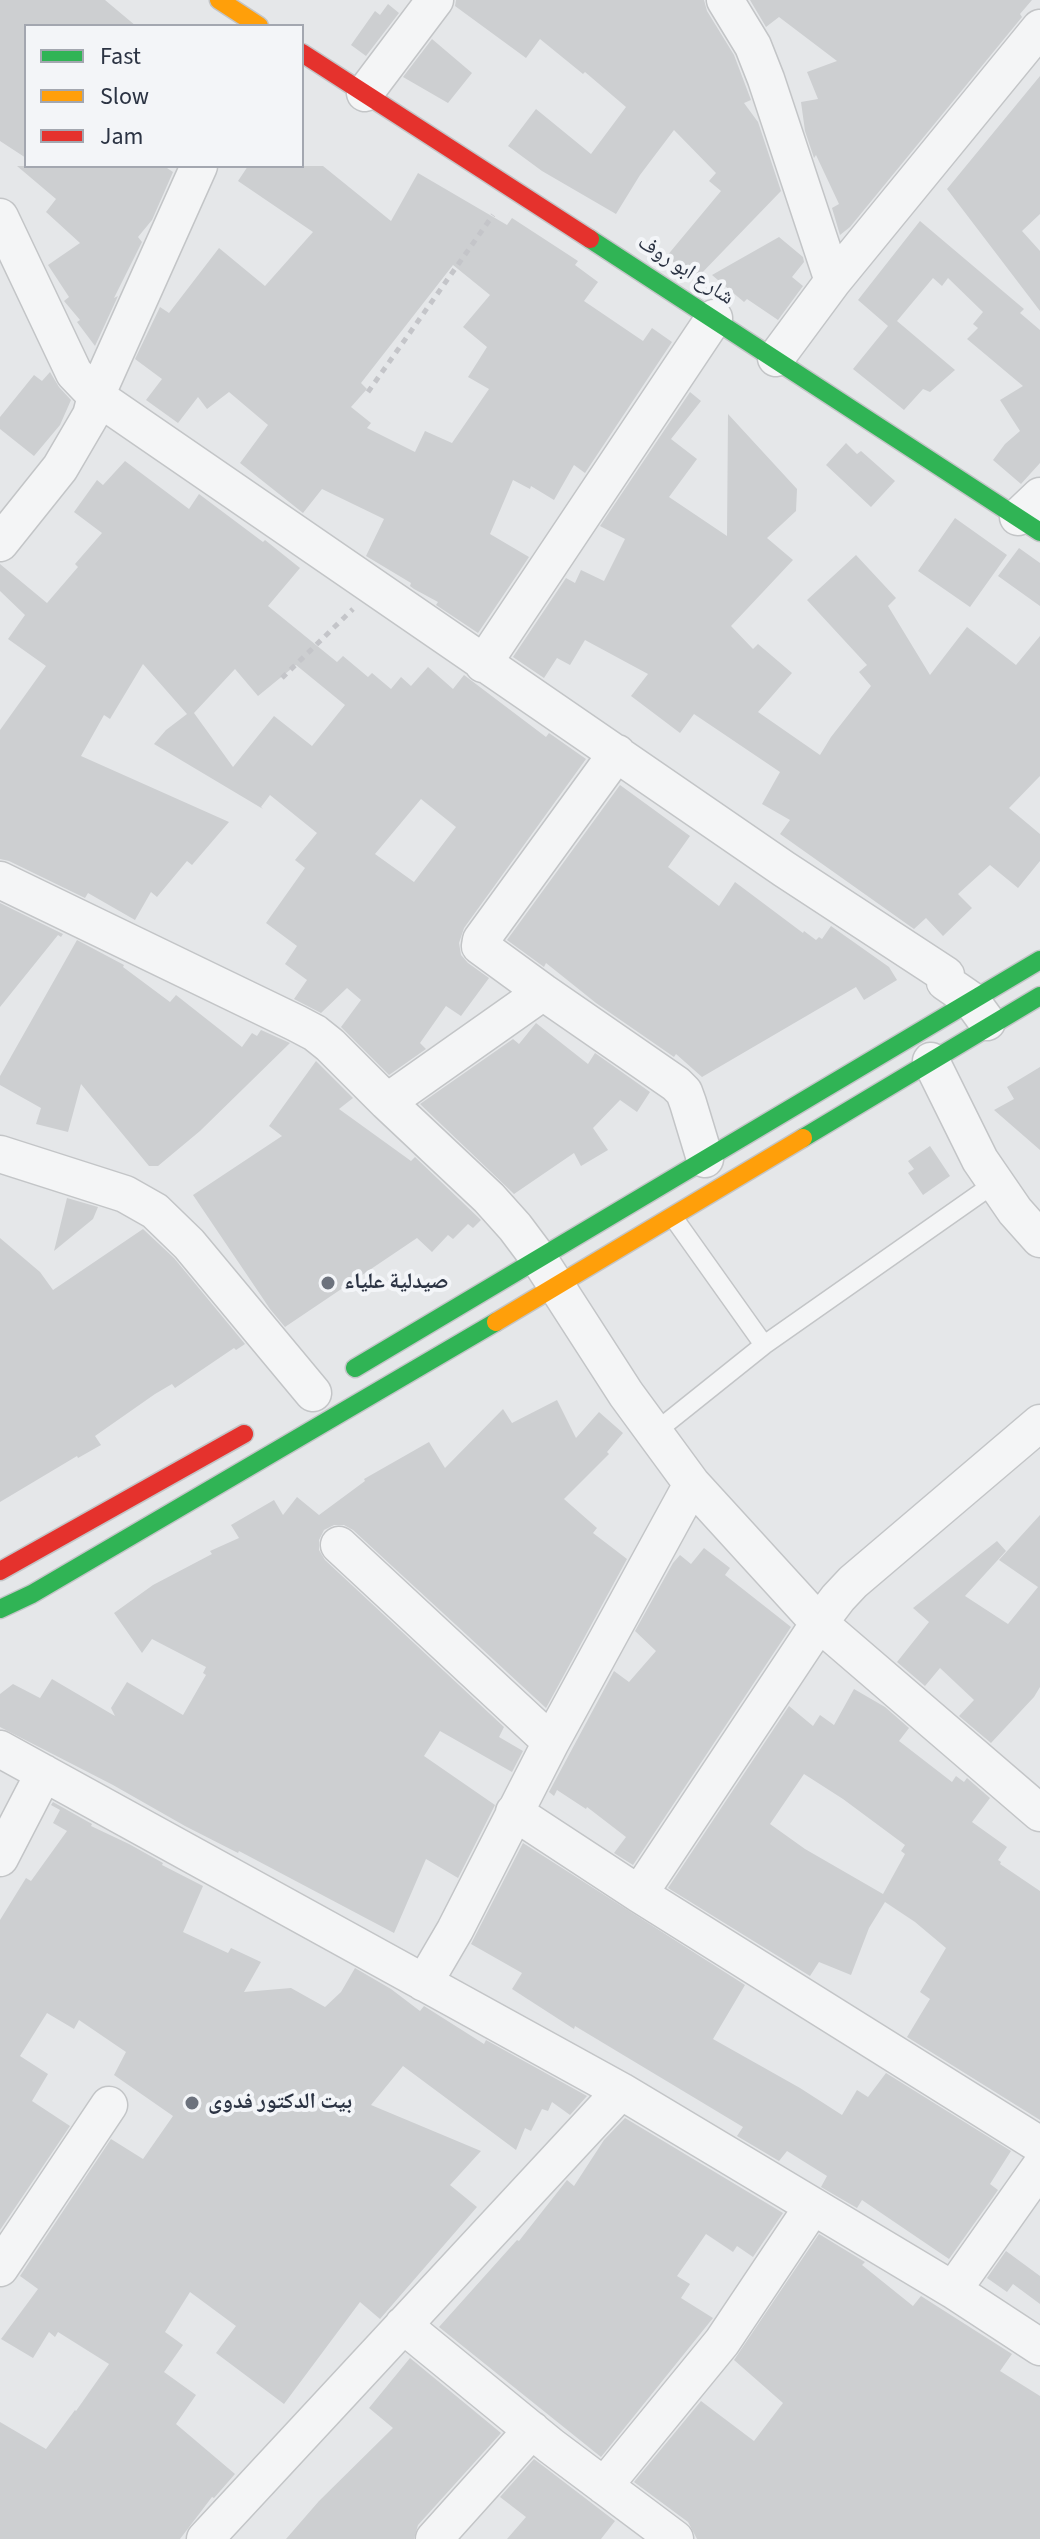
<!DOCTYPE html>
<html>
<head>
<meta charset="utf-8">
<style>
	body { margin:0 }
	#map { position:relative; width:1040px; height:2539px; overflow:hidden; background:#e5e7e9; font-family:"Source Sans 3",sans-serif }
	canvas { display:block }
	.legend { position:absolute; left:24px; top:24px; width:280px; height:144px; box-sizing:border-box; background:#f3f5f8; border:2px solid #a3a7b0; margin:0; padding:10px 14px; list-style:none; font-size:24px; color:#2b3343 }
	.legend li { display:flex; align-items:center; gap:16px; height:40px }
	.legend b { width:40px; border:2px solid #a3a7b0 }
</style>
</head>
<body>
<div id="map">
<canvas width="1040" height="2539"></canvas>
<ul class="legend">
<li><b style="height:10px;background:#30b455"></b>Fast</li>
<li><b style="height:10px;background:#ff9f0a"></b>Slow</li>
<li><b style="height:10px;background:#e5322d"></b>Jam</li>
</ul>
</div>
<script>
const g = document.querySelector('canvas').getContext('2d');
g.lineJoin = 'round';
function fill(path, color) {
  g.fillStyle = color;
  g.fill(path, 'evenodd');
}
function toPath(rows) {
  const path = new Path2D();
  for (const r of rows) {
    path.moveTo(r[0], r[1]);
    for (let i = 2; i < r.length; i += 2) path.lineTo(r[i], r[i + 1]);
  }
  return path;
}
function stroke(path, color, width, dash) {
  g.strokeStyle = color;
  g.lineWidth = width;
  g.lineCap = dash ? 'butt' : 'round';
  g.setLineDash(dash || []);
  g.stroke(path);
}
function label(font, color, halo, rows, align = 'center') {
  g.font = font + ' "Source Sans 3","Noto Naskh Arabic",sans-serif';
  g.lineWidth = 8;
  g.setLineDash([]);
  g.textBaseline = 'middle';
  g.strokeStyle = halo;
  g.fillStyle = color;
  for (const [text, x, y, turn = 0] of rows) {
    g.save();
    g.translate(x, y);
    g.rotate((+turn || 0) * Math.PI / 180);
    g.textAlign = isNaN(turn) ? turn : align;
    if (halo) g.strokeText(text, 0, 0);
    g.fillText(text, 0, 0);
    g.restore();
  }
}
const building = toPath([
	[0,0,105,0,136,26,26,26,26,158,0,141],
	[456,0,704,0,707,11,734,55,751,100,744,103,758,122,781,191,697,278,666,257,721,191,709,181,716,173,674,130,640,175,616,214,542,171,508,146,536,109,591,154,626,107,585,72,583,74,540,39,526,58,455,6],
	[750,0,1032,0,1020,14,1022,17,850,227,840,235,832,208,839,204,816,155,814,158,805,131,801,102,818,99,807,72,837,61,779,17,766,27],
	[388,4,399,13,366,56,351,45,375,11,380,15],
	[432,39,472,73,448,103,403,77],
	[1040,76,1040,214,1022,231,1040,251,1040,311,947,189],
	[17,166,164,166,173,172,152,220,138,237,142,242,114,298,118,296,95,346,77,322,80,320,64,301,69,297,48,265,80,243,46,212,56,199],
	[248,166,323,166,391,221,418,173,507,225,512,218,578,261,575,265,598,282,584,301,643,341,652,328,672,342,585,473,574,465,554,500,531,486,530,489,513,480,490,534,529,557,478,633,436,605,438,602,414,589,410,586,411,583,366,556,384,519,322,489,303,513,240,463,268,425,229,392,207,409,198,397,178,423,146,400,162,379,135,359,160,307,169,313,219,248,265,286,313,232,238,181],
	[453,265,490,295,463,327,487,347,468,377,489,389,452,443,425,431,415,452,367,428,371,423,351,407,367,389,361,383],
	[920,221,1024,309,1020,313,1040,330,1040,463,1021,484,993,460,1005,444,1020,431,1000,400,1023,386,967,339,978,328,973,324,983,312,948,278,942,286,933,278,897,321,955,370,930,392,923,389,904,410,853,369,888,326,858,300],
	[779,237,803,257,804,262,792,277,803,286,778,320,747,299,744,302,712,275],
	[50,372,59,387,71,400,60,425,34,456,0,429,0,417,34,375,42,381],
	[690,392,701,401,671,439,697,459,669,497,727,536,728,414,797,489,796,511,767,538,793,560,731,626,753,649,758,644,792,673,758,712,820,755,831,737,871,686,859,672,867,665,807,600,856,555,896,598,888,606,930,675,967,627,1016,665,1040,636,1040,776,1009,808,1040,834,1040,861,1018,888,990,865,958,894,972,908,943,936,926,918,914,929,780,834,790,820,762,804,780,772,694,714,680,733,631,696,648,674,585,640,570,665,557,658,544,678,513,657,566,578,575,583,581,570,604,581,625,539,600,526],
	[846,443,857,454,861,451,895,481,871,507,826,465],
	[125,461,189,509,199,494,263,542,265,540,300,568,268,606,337,662,343,656,368,677,372,673,391,689,401,677,411,686,428,667,453,689,464,675,546,737,549,733,586,759,464,928,459,943,461,955,468,963,489,978,461,1016,446,1006,420,1043,426,1049,389,1075,341,1027,361,1000,347,988,321,1013,294,999,307,980,285,964,297,946,266,923,305,868,295,860,317,833,270,795,261,807,263,809,154,744,166,730,187,714,143,664,110,719,104,715,81,756,229,822,192,865,187,861,157,897,151,892,135,920,88,893,85,898,9,861,0,859,0,730,46,666,8,639,25,615,0,591,0,564,47,603,78,567,75,564,102,533,74,512,97,480,103,485],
	[296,665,345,705,312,746,274,716,233,767,194,713,235,669,258,696],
	[421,799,456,827,414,882,375,854],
	[955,518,1007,555,970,607,918,571],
	[1019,548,1040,563,1040,606,998,576],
	[620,785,690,836,668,867,719,906,735,882,803,933,804,931,816,940,819,937,822,939,831,926,889,967,897,980,864,1000,856,987,702,1077,676,1054,674,1057,596,1003,546,963,544,967,507,940],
	[0,903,63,934,61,937,58,935,0,1007],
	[77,940,124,965,123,967,170,1002,176,995,242,1047,252,1033,257,1036,261,1030,290,1043,200,1131,158,1166,149,1166,81,1084,68,1132,36,1124,41,1108,0,1085,0,1076],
	[536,1023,588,1064,595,1053,650,1092,637,1112,620,1100,593,1128,608,1150,581,1166,574,1153,514,1194,420,1104,513,1039,519,1044],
	[316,1061,353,1098,339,1109,411,1161,415,1157,481,1220,473,1228,468,1224,453,1239,448,1235,432,1252,417,1238,285,1327,270,1309,193,1195,282,1136,269,1126],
	[1040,1067,1040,1150,994,1110,1014,1099,1007,1087],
	[930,1146,950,1176,923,1195,908,1173,914,1169,908,1161],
	[67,1198,98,1207,93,1219,54,1251],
	[143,1229,174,1258,245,1344,236,1350,234,1348,175,1388,172,1384,155,1394,95,1436,101,1445,78,1458,77,1456,0,1502,0,1238,40,1272,53,1290],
	[557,1400,576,1438,599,1412,623,1433,607,1452,609,1454,564,1499,597,1528,593,1533,627,1559,546,1708,353,1530,344,1525,334,1525,324,1530,319,1540,319,1550,325,1560,504,1727,499,1737,523,1751,512,1772,440,1731,424,1756,495,1805,458,1878,426,1859,394,1933,239,1851,238,1853,185,1826,113,1785,0,1727,0,1694,13,1684,40,1698,52,1679,115,1716,111,1708,127,1682,183,1715,206,1675,203,1673,206,1667,152,1639,142,1653,114,1613,153,1585,212,1554,210,1551,239,1538,231,1525,274,1500,283,1515,297,1497,319,1515,365,1481,364,1479,429,1442,445,1468,503,1409,512,1423],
	[1040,1515,1040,1687,1034,1697,991,1743,959,1716,974,1700,940,1668,925,1686,897,1662,929,1622,913,1608,997,1541,1006,1551,965,1596,1008,1624,1038,1587,999,1560],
	[704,1548,730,1568,725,1575,791,1627,633,1865,614,1853,626,1837,587,1807,586,1809,557,1790,554,1796,549,1792,614,1671,629,1682,656,1651,635,1631,673,1563,680,1555,691,1564],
	[854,1689,885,1707,909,1728,899,1741,952,1782,956,1776,964,1782,967,1778,990,1798,972,1822,1007,1847,998,1860,1001,1862,1000,1864,1040,1891,1040,2120,907,2037,930,1999,920,1992,946,1948,915,1922,885,1902,869,1928,851,1975,819,1962,810,1976,668,1888,789,1706,813,1726,820,1715,834,1725],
	[804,1774,843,1799,905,1845,901,1851,905,1854,883,1894,805,1849,770,1824],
	[53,1802,92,1824,91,1826,129,1844,163,1863,162,1865,203,1886,183,1932,228,1953,231,1948,261,1962,244,1992,291,1988,325,2007,341,1992,355,1968,391,1989,420,2011,424,2006,484,2044,486,2040,587,2096,570,2115,552,2102,548,2111,542,2109,531,2131,525,2128,516,2150,403,2066,371,2105,481,2151,450,2185,477,2207,380,2319,360,2302,284,2404,216,2353,236,2326,190,2292,165,2332,183,2345,164,2372,196,2395,176,2424,235,2474,214,2498,212,2497,180,2539,0,2539,0,2422,46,2449,75,2410,76,2411,109,2364,58,2332,55,2337,49,2332,33,2358,1,2339,38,2289,20,2276,111,2139,143,2159,173,2116,114,2075,126,2052,79,2020,74,2029,47,2013,20,2056,48,2074,32,2101,70,2126,0,2230,0,1920,26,1878,31,1881,67,1831,53,1823,60,1810,51,1805],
	[523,1843,745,1985,713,2039,800,2088,842,2115,857,2090,868,2097,886,2073,1011,2151,990,2184,998,2190,949,2259,862,2200,857,2208,821,2187,827,2176,787,2151,779,2161,737,2136,743,2127,575,2026,574,2029,512,1989,522,1973,471,1944],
	[625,2118,783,2213,753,2257,737,2246,733,2252,706,2234,677,2276,690,2284,681,2298,713,2318,601,2457,439,2327,517,2240,519,2241,567,2180,574,2186,604,2140],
	[819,2234,865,2262,862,2265,913,2306,921,2296,1012,2354,1000,2371,1040,2396,1040,2539,697,2539,688,2522,634,2482,701,2401,754,2441,783,2403,734,2360],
	[1006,2251,1040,2276,1040,2304,1013,2284,1007,2292,987,2278],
	[410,2358,501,2433,418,2525,414,2539,286,2539,319,2501,393,2428,369,2408],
	[534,2459,615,2521,601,2539,507,2539,526,2517,500,2497]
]);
const path = toPath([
	[368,392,493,215],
	[282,678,353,609]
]);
const lane = toPath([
	[673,1217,764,1345],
	[654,1433,764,1345,995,1183]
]);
const street = toPath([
	[725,0,753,46,766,79,833,281,776,358],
	[365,93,435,0],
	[0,217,74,373,96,396,784,869,946,975,945,982,971,1000,987,1022],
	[833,281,1040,28],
	[1018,517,1040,496],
	[0,543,60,468,91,415,96,396,199,166],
	[483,664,714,318],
	[617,753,481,940,480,946,543,992,676,1084,684,1092,688,1103,705,1159],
	[0,880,296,1023,315,1033,330,1045,387,1102,489,1198,515,1227,539,1259,626,1394,692,1484,819,1623,1040,1813],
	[931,1061,980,1160,1015,1211,1040,1239],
	[387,1102,543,992],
	[0,1154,125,1194,155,1211,189,1244,313,1393],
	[1040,1423,853,1582,838,1598,819,1623,639,1894,1040,2145],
	[339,1545,551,1742],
	[0,1749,621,2091,953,2290,1040,2347],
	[514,1812,639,1894],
	[0,1858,44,1773],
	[424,1983,455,1930,551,1742,692,1484],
	[0,2268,109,2105],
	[953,2290,1040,2167],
	[403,2325,551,2446,675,2539],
	[604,2486,722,2342,813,2206],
	[205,2539,621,2091],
	[434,2539,532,2430]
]);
const fast = toPath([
	[590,239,1040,532],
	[803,1138,1040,996],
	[355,1368,1040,960],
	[0,1609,32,1594,496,1322]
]);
const slow = toPath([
	[219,0,259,26],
	[496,1322,803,1138]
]);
const jam = toPath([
	[302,53,590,239],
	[0,1571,244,1434]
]);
const markers = [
	[328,1283,8,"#6c727d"],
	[192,2103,8,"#6c727d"]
];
const streetNames = [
	["شارع ابو روف",685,271,33]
];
const poiNames = [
	["صيدلية علياء",344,1283],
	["بيت الدكتور فدوى",208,2103]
];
fill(building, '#cdcfd1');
stroke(lane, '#c3c5c7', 21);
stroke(street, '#c3c5c7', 39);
stroke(fast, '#c3c5c7', 21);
stroke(slow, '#c3c5c7', 21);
stroke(jam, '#c3c5c7', 21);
stroke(path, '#c4c5c9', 5, [6, 6]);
stroke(lane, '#f4f5f6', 18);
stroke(street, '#f4f5f6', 36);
stroke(fast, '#30b455', 18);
stroke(slow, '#ff9f0a', 18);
stroke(jam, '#e5322d', 18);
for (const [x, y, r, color] of markers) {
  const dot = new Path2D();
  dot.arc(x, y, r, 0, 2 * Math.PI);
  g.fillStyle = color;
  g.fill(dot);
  stroke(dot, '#f3f5f8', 3);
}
label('22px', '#2b3343', '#f3f5f8', streetNames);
label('bold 22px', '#2b3343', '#f3f5f8', poiNames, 'left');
</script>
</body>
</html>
